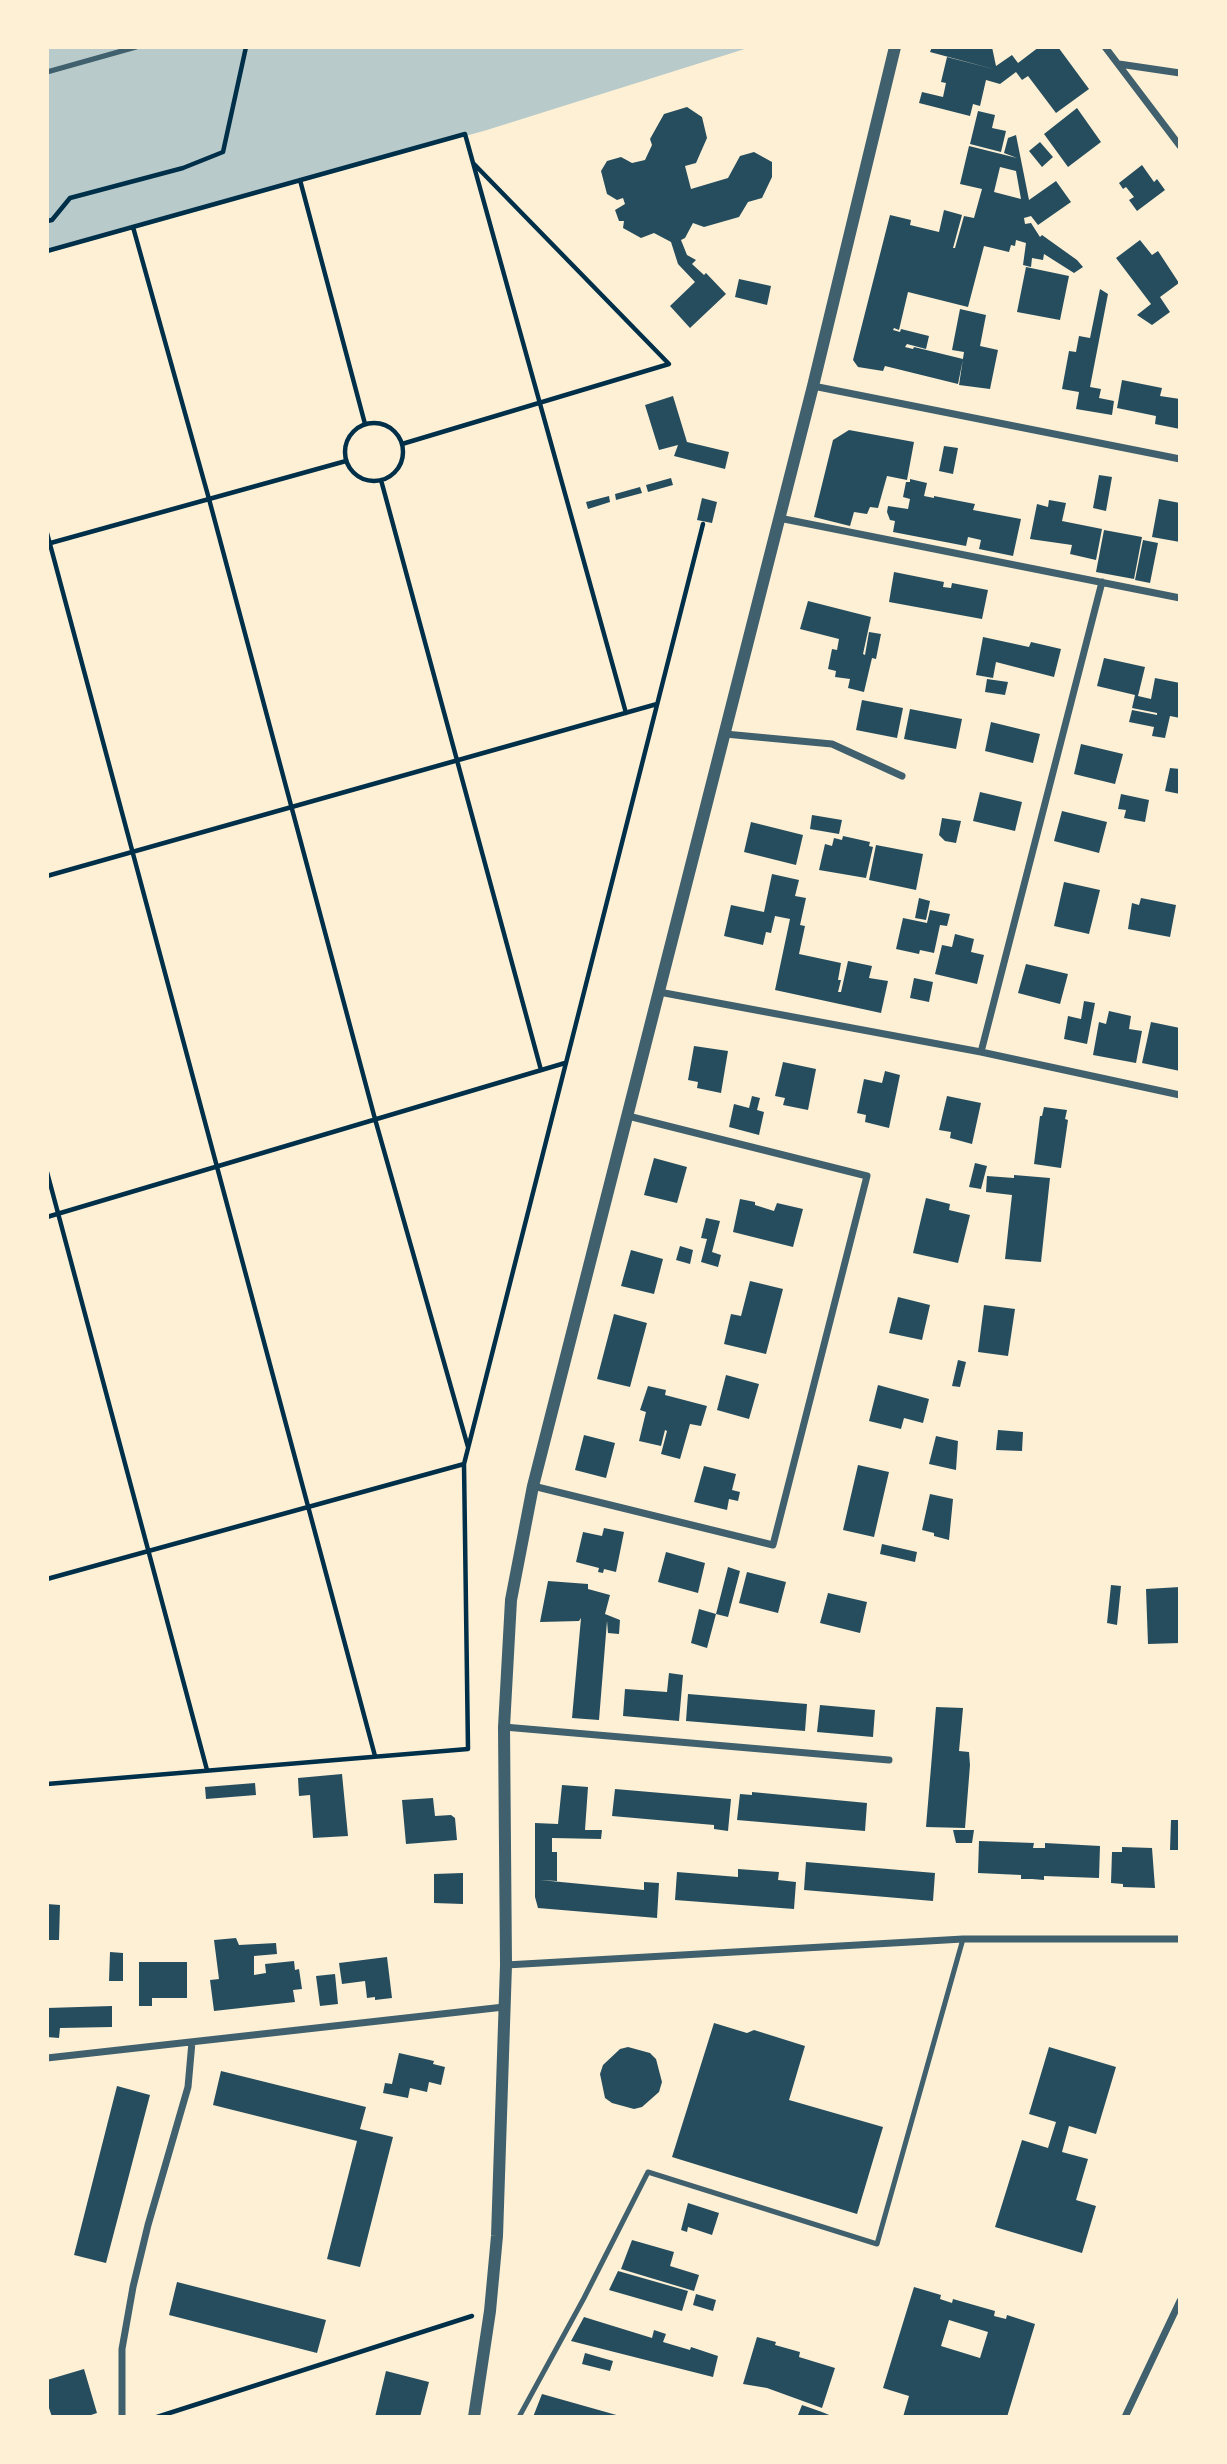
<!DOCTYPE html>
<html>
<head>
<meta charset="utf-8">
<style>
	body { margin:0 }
	#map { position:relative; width:1227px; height:2464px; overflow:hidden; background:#fdf0d5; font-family:"DM Sans",sans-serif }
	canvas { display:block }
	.frame { position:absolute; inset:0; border:49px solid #fdf0d5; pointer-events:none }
</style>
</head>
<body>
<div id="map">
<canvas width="1227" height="2464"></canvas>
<div class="frame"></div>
</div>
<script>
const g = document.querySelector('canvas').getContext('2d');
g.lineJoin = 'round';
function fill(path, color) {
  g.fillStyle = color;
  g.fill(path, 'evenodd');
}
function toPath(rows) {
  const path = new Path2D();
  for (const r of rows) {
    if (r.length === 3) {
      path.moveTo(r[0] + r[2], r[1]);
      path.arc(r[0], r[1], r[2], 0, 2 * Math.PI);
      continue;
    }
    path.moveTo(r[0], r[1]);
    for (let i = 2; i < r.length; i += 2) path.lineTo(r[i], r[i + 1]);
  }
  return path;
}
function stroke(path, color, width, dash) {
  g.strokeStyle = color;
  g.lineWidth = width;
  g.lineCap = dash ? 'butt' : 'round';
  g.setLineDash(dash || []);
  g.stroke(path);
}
const green = toPath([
	[47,47,751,47,487,130,47,253]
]);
const building = toPath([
	[932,47,992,47,996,66,1012,55,1018,63,1039,47,1058,47,1089,89,1056,113,1028,76,1022,80,1016,72,1000,84,986,80,980,106,973,104,970,116,919,103,922,92,943,97,946,83,941,82,947,57,997,70,930,52],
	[687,107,702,117,707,138,696,163,685,166,691,189,728,178,740,156,754,152,772,162,772,177,762,198,748,202,739,217,704,227,693,223,685,238,681,240,687,255,696,260,692,264,704,275,706,273,726,294,690,328,670,306,695,282,678,264,671,242,654,233,641,238,623,228,624,221,619,221,615,210,625,204,623,198,617,200,607,194,601,171,607,161,621,157,632,163,645,160,652,145,650,139,664,114],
	[1077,108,1101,142,1068,167,1044,134],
	[978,111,995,115,992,128,1006,131,1001,152,970,144],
	[1016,135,1029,200,1056,181,1071,202,1038,225,1031,216,1024,218,1025,224,1031,223,1040,237,1042,235,1077,260,1083,267,1074,273,1044,254,1043,260,1032,258,1031,267,1023,265,1026,243,1016,240,1015,246,1011,245,1009,252,984,246,968,307,908,292,899,330,894,328,893,330,900,332,901,329,929,336,926,349,907,344,905,347,913,349,914,347,963,359,958,384,885,366,883,371,858,367,853,360,890,215,911,220,910,225,939,232,944,210,962,215,953,248,955,248,964,216,974,218,982,189,960,184,969,146,1017,158,1004,153,1008,138],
	[1000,167,1016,171,1021,199,994,192],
	[1040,142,1053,157,1042,167,1029,151],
	[1142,165,1154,182,1157,179,1165,190,1137,211,1129,200,1134,197,1126,187,1123,189,1119,183],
	[1140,240,1152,255,1158,251,1179,283,1160,297,1170,312,1152,325,1137,315,1151,304,1116,258],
	[1026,267,1069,276,1060,320,1017,312],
	[739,279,771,286,767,305,735,297],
	[1100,289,1108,294,1090,387,1101,389,1099,398,1114,401,1112,415,1076,409,1079,392,1062,389,1069,351,1076,352,1079,336,1090,338],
	[960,309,986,315,980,346,998,350,990,389,959,385,964,352,952,350],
	[1122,380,1162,388,1160,396,1180,399,1180,429,1155,424,1156,416,1117,408],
	[673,396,687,442,729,452,725,469,674,456,678,445,659,450,645,405],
	[849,430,914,442,907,480,887,476,878,508,870,507,867,514,854,512,850,526,814,517,833,440],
	[944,446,958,448,953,474,939,471],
	[1099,475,1112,477,1106,511,1093,508],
	[671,478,673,485,648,492,646,485],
	[910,479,927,483,924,496,934,498,934,496,975,504,973,510,1021,519,1013,556,979,549,981,540,968,537,966,546,893,532,895,521,890,520,887,512,888,506,908,509,910,499,903,497,906,482,910,482],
	[640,487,642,493,616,500,615,494],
	[609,496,610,502,588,509,586,502],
	[702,498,717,502,712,523,697,520],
	[1159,499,1180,503,1180,542,1152,537],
	[1049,500,1066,503,1062,521,1102,529,1096,560,1070,554,1072,545,1030,539,1037,504,1048,507],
	[1104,530,1142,537,1134,579,1096,572],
	[1143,540,1158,543,1150,583,1135,580],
	[894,572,944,582,943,587,951,588,952,583,988,590,982,619,889,602],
	[808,601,871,617,863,654,865,655,869,632,881,634,876,659,872,658,864,692,848,688,850,679,835,677,836,671,828,669,832,649,837,650,839,639,800,629],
	[983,637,1029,647,1031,642,1061,649,1054,677,996,662,993,678,976,675],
	[1104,658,1145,667,1138,696,1151,699,1155,678,1180,683,1180,718,1170,716,1165,738,1152,736,1154,727,1129,722,1132,710,1157,715,1157,713,1132,708,1135,695,1097,686],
	[987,679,1008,682,1005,695,985,692],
	[862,700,903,708,897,738,856,730],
	[910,709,962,719,956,749,904,739],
	[991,722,1040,734,1033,763,985,751],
	[1081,744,1123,754,1115,784,1074,774],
	[1170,768,1180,769,1180,794,1165,791],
	[980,792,1022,802,1015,831,973,821],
	[1121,794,1149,800,1145,822,1124,818,1126,810,1118,809],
	[1062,811,1107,822,1099,853,1054,841],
	[812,815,842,820,839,834,810,829],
	[942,818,961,821,956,843,945,841,939,835],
	[751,822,803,835,796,865,744,852],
	[843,836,870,842,869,846,873,847,866,878,819,870,825,844,832,846,834,838,842,840],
	[876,845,923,854,916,890,869,880],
	[772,874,799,880,795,896,806,898,800,925,805,926,799,954,841,963,838,980,841,980,838,992,841,992,848,961,872,966,869,978,888,981,881,1013,775,990,790,919,775,916,771,933,766,932,763,945,724,936,731,905,764,912],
	[1064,882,1100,890,1089,934,1054,926],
	[919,898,930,901,926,920,915,918],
	[1141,898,1176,905,1170,937,1128,929,1132,903,1139,905],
	[930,910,950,914,947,926,940,925,934,953,920,950,919,954,896,949,903,918,927,923],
	[955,934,974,939,971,952,984,955,977,984,935,974,942,945,952,947],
	[1026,964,1068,974,1060,1004,1018,993],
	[914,978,933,982,929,1002,910,998],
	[1084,1001,1095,1003,1087,1044,1064,1039,1068,1016,1081,1019],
	[1109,1011,1131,1016,1129,1029,1142,1031,1136,1063,1093,1055,1099,1022,1106,1024],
	[1151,1022,1180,1028,1180,1071,1142,1063],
	[694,1046,728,1051,721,1093,697,1088,698,1082,688,1080],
	[783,1062,816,1069,808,1110,783,1105,785,1098,775,1096],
	[885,1071,900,1075,889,1128,865,1122,866,1115,857,1113,864,1079,882,1083],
	[752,1096,760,1098,757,1110,764,1112,759,1135,729,1127,734,1104,749,1108],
	[947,1096,981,1103,972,1144,950,1138,951,1132,939,1130],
	[1044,1107,1067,1110,1065,1119,1068,1120,1061,1168,1034,1164,1040,1116,1042,1116],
	[654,1158,687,1167,677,1203,644,1195],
	[975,1163,987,1166,981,1189,969,1187],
	[1014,1175,1050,1178,1041,1262,1005,1259,1012,1195,986,1192,987,1176,1014,1178],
	[926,1198,950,1204,949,1210,970,1215,958,1263,913,1253],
	[740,1199,755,1202,755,1205,774,1211,777,1203,803,1209,793,1247,733,1232],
	[706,1218,720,1221,712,1252,721,1255,718,1267,701,1262,707,1239,701,1238],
	[680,1246,693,1250,690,1264,676,1260],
	[631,1250,663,1259,654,1294,621,1286],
	[750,1281,783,1289,766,1354,724,1344,731,1314,741,1316],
	[898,1297,930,1305,922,1340,889,1333],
	[984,1305,1015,1309,1008,1356,978,1352],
	[614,1314,647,1323,630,1387,597,1379],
	[958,1360,966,1362,960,1387,952,1386],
	[726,1375,759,1384,749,1419,717,1410],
	[878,1385,929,1399,923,1423,904,1418,901,1429,869,1421],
	[648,1386,666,1390,665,1395,707,1406,701,1426,690,1424,680,1459,661,1454,667,1431,665,1430,661,1446,639,1441,646,1412,640,1410],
	[998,1430,1023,1432,1022,1451,996,1450],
	[584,1435,615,1443,606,1478,575,1470],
	[936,1436,958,1441,956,1470,929,1464],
	[858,1465,889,1472,874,1537,843,1530],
	[704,1466,736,1474,732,1490,740,1492,738,1501,729,1499,727,1510,694,1502],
	[930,1494,953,1499,949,1540,934,1536,934,1533,922,1530],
	[604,1528,624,1532,616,1572,604,1569,603,1573,598,1572,599,1568,576,1562,583,1532,602,1536],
	[882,1544,917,1552,915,1562,880,1554],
	[666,1552,705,1563,698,1593,658,1582],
	[728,1567,740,1571,728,1617,716,1614],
	[747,1572,786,1582,778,1613,739,1603],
	[548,1581,588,1584,588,1589,610,1595,605,1614,620,1620,619,1634,608,1633,607,1621,599,1720,572,1718,581,1618,579,1621,540,1622],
	[1111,1585,1121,1586,1117,1625,1107,1623],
	[1180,1587,1180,1643,1148,1644,1146,1589],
	[828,1593,867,1602,860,1633,820,1623],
	[699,1609,716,1614,707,1648,691,1643],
	[669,1673,683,1675,679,1721,623,1716,625,1689,667,1692],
	[688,1694,807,1704,805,1731,686,1721],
	[820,1705,875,1710,873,1737,817,1732],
	[936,1707,963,1708,959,1751,969,1752,970,1765,965,1828,926,1827],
	[342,1774,348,1836,313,1838,310,1795,299,1796,298,1778],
	[255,1783,256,1795,206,1799,205,1787],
	[562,1785,588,1787,585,1830,602,1830,601,1839,552,1838,552,1852,557,1852,557,1881,540,1880,644,1890,644,1882,659,1883,657,1918,538,1908,535,1897,535,1823,558,1824],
	[615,1789,731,1799,728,1831,714,1829,714,1825,612,1816],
	[752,1792,867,1803,865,1831,737,1820,740,1794,752,1795],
	[433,1798,435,1816,451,1815,455,1818,457,1840,406,1844,402,1800],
	[1171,1820,1180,1820,1180,1850,1170,1850],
	[953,1830,974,1830,972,1843,956,1843],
	[979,1841,1034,1843,1033,1848,1045,1848,1045,1843,1100,1846,1099,1878,1044,1876,1044,1880,1032,1879,1021,1879,1021,1875,978,1873],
	[1122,1847,1152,1848,1155,1888,1123,1887,1123,1884,1111,1883,1112,1852,1122,1852],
	[806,1862,935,1873,933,1901,804,1890],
	[738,1869,779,1872,778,1880,796,1882,794,1909,675,1900,677,1872,738,1877],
	[463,1873,463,1904,434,1903,434,1874],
	[47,1904,60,1905,59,1940,47,1940],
	[236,1938,239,1945,276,1943,277,1954,254,1956,254,1975,266,1973,265,1964,294,1961,295,1970,299,1969,302,1989,293,1990,295,2002,214,2011,210,1980,219,1979,214,1940],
	[110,1952,123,1953,123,1981,109,1981],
	[387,1957,392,1998,375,2000,375,1997,367,1998,365,1981,342,1984,339,1963],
	[139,1962,187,1962,187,1998,152,1998,152,2006,139,2006],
	[335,1974,338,2004,320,2006,316,1976],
	[112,2006,112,2027,60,2028,59,2038,47,2037,47,2008],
	[714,2023,747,2033,754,2030,805,2046,789,2100,883,2127,857,2214,672,2157],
	[628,2047,650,2053,656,2059,662,2082,659,2092,642,2107,634,2109,612,2103,605,2098,600,2074,603,2065,620,2049],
	[1049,2047,1116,2067,1096,2134,1069,2126,1062,2152,1088,2159,1076,2200,1096,2206,1082,2253,995,2227,1022,2140,1048,2148,1056,2122,1029,2114],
	[399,2053,434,2061,433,2064,445,2067,441,2085,429,2082,427,2092,410,2088,408,2098,383,2093,385,2083,392,2084],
	[221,2071,366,2107,360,2129,393,2137,360,2267,327,2259,357,2141,213,2105],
	[117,2086,150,2095,106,2263,74,2255],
	[688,2203,719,2213,712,2235,688,2227,687,2232,681,2230],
	[632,2240,674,2252,670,2266,699,2275,694,2291,621,2269],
	[618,2271,688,2291,682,2311,609,2290],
	[177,2282,326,2320,317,2353,169,2315],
	[914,2287,941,2295,940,2299,952,2303,953,2299,995,2311,994,2316,1006,2319,1007,2315,1035,2324,1007,2417,903,2417,909,2396,883,2388],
	[949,2320,988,2332,980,2358,941,2346],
	[696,2294,716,2300,713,2311,693,2305],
	[584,2317,652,2338,654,2330,666,2334,663,2342,690,2350,691,2347,718,2356,713,2377,571,2341],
	[757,2337,776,2342,775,2345,800,2352,799,2357,835,2368,822,2408,767,2388,743,2384],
	[585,2353,613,2361,610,2371,582,2364],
	[84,2369,97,2413,85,2417,52,2417,47,2402,47,2380],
	[386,2371,429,2382,420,2417,375,2417],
	[542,2394,620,2416,620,2417,533,2417],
	[802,2405,822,2412,834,2417,803,2417,798,2415]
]);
const path = toPath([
	[300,180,365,424],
	[47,221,52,220,70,198,183,168,223,152,246,47],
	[133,227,209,499,375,1119,468,1447],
	[47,251,465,134,626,713],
	[374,452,29],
	[402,444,669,364,473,163],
	[381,480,541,1070],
	[47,533,375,1756],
	[47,544,346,461],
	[47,876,657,704],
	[47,1172,207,1770],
	[47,1217,565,1063],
	[47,1579,464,1464],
	[47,1784,468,1749,464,1464,703,524],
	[157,2417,472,2316]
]);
const service = toPath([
	[47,72,136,47],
	[519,2417,584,2298,648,2172,877,2244,963,1939]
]);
const minor = toPath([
	[1105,47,1180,146],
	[1119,64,1180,73],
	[813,386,1180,459],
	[779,518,1180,598],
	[725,734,832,744,902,776],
	[659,992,981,1052,1180,1095],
	[981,1052,1102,582],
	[533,1486,773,1545,867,1176,628,1116],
	[504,1727,889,1760],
	[506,1965,963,1939,1180,1939],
	[47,2058,504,2007],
	[122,2417,122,2349,133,2287,148,2225,188,2087,192,2042],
	[1125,2417,1180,2301]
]);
const tertiary = toPath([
	[474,2417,490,2311,497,2236,506,1965,504,1727,511,1600,533,1486,813,386,895,47]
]);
fill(green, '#b9caca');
fill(building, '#264d5e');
stroke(path, '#003049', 4.5);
stroke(service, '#3f606c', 5);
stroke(minor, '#3f606c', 7);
stroke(tertiary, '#3f606c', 12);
</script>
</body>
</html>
